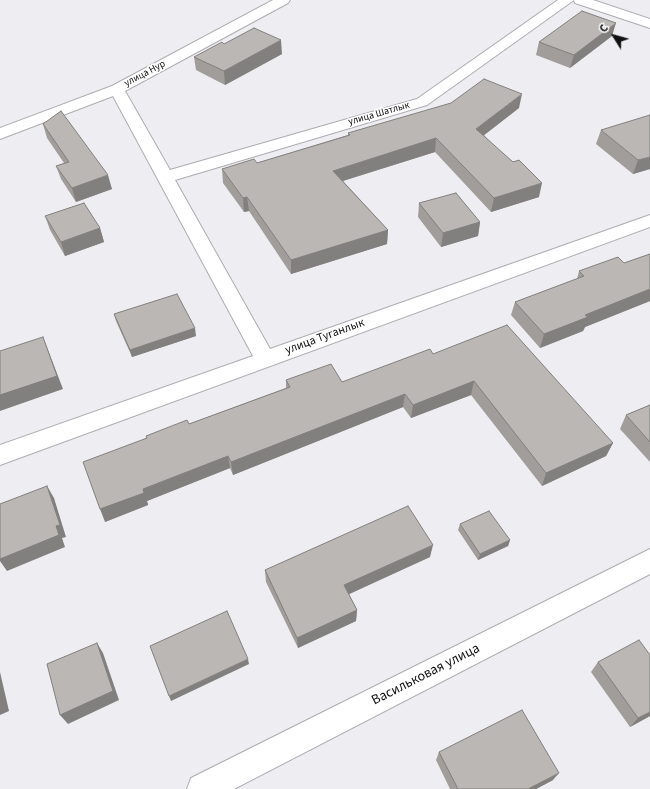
<!DOCTYPE html>
<html>
<head>
<meta charset="utf-8">
<style>
	body { margin:0 }
	#map { position:relative; width:650px; height:789px; overflow:hidden; background:#eeeef2; font-family:"Source Sans 3",sans-serif }
	canvas { display:block }
	.north { position:absolute; left:594px; top:16px; width:40px; height:40px; -webkit-text-stroke:3px #fff; paint-order:stroke; rotate:307deg; font-size:11px; font-weight:700; line-height:16px; text-align:center; color:#101011 }
	.north::after { content:''; display:block; margin:auto; width:14px; height:18px; background:#101011; clip-path:polygon(50% 0,100% 100%,50% 72%,0 100%) }
</style>
</head>
<body>
<div id="map">
<canvas width="650" height="789"></canvas>
<div class="north">С</div>
</div>
<script>
const g = document.querySelector('canvas').getContext('2d');
g.lineJoin = 'round';
function toPath(rows) {
  const path = new Path2D();
  for (const r of rows) {
    path.moveTo(r[0], r[1]);
    for (let i = 2; i < r.length; i += 2) path.lineTo(r[i], r[i + 1]);
  }
  return path;
}
function stroke(path, color, width, dash) {
  g.strokeStyle = color;
  g.lineWidth = width;
  g.lineCap = dash ? 'butt' : 'round';
  g.setLineDash(dash || []);
  g.stroke(path);
}
function fill(path, color) {
  g.fillStyle = color;
  g.fill(path, 'evenodd');
}
function label(font, color, halo, rows, align = 'center') {
  g.font = font + ' "Source Sans 3",sans-serif';
  g.lineWidth = 3;
  g.setLineDash([]);
  g.textBaseline = 'middle';
  g.strokeStyle = halo;
  g.fillStyle = color;
  for (const [text, x, y, turn = 0] of rows) {
    g.save();
    g.translate(x, y);
    g.rotate((+turn || 0) * Math.PI / 180);
    g.textAlign = isNaN(turn) ? turn : align;
    if (halo) g.strokeText(text, 0, 0);
    g.fillText(text, 0, 0);
    g.restore();
  }
}
const minor = toPath([
	[273,0,290,0,288,3,125,91,170,170,417,99,558,0,593,0,650,19,650,28,575,3,574,0,427,105,175,180,270,349,650,215,650,227,0,465,0,445,253,356,113,96,0,139,0,128,112,86,273,0],
	[650,549,650,574,234,789,187,789,191,778,650,549]
]);
const wall = toPath([
	[612,36,570,68,536,55,539,42],
	[224,44,282,54,225,85,196,70,194,57],
	[519,108,484,135,539,197,491,212,435,152,343,181,388,230,387,244,291,274,249,211,244,212,223,183,222,169,257,163,348,135,348,133],
	[43,124,112,189,76,202,61,179,56,166,64,163,47,138],
	[601,130,650,169,633,174,596,144],
	[419,203,480,222,478,236,441,247,418,217],
	[45,216,100,228,104,242,65,256,50,230],
	[650,254,650,301,585,327,583,331,540,348,511,315,515,302,577,279,579,271,624,263],
	[114,314,196,336,132,357,116,321],
	[433,354,613,443,606,456,542,486,471,395,411,418,403,407,233,475,230,468,147,501,148,505,105,522,146,438,189,424,286,388,286,380,342,382],
	[650,405,650,462,620,429,626,415],
	[460,524,510,540,508,546,478,560,458,530],
	[430,557,348,594,357,610,356,621,298,648,266,582,265,570],
	[598,662,650,716,630,727,591,672],
	[439,752,553,780,536,789,450,789,436,760]
]);
const shadedWall = toPath([
	[616,23,612,36,570,68,574,55],
	[281,40,282,54,225,85,224,71],
	[522,94,519,108,474,143,476,129],
	[436,138,435,152,333,184,333,171],
	[650,157,650,169,633,174,638,160],
	[108,175,112,189,76,202,72,188],
	[542,183,539,197,491,212,494,198],
	[247,197,249,211,244,212,243,198],
	[480,222,478,236,441,247,443,233],
	[100,228,104,242,65,256,61,242],
	[388,230,387,244,291,274,291,260],
	[650,289,650,301,585,327,583,331,540,348,544,334,585,315],
	[195,328,196,336,132,357,130,350],
	[43,337,63,389,0,411,0,395],
	[474,381,471,395,411,418,413,405],
	[405,394,403,407,233,475,231,462],
	[613,443,606,456,542,486,546,473],
	[228,456,230,468,147,501,148,505,105,522,100,509,143,489],
	[47,486,54,498,66,537,62,538,65,547,7,571,0,561,0,559],
	[510,540,508,546,478,560,480,554],
	[433,545,430,557,343,597,344,585],
	[357,610,356,621,298,648,297,638],
	[97,643,103,653,119,700,68,724,60,715],
	[248,659,249,664,171,701,169,696],
	[0,672,9,711,0,715],
	[650,712,650,716,630,727,638,718],
	[559,773,553,780,536,789,528,789]
]);
const building = toPath([
	[582,11,616,23,574,55,539,42,582,11],
	[254,28,281,40,224,71,194,57,222,42,224,44,254,28],
	[484,79,522,94,476,129,513,162,519,160,542,183,494,198,436,138,333,171,388,230,291,260,247,197,243,198,222,169,254,159,257,163,350,135,348,133,451,103,484,79],
	[61,111,108,175,72,188,56,166,69,162,43,124,61,111],
	[650,115,650,157,638,160,601,130,650,115],
	[456,193,480,222,443,233,419,203,456,193],
	[84,203,100,228,61,242,45,216,84,203],
	[650,254,650,289,585,315,588,317,544,334,515,302,584,276,579,271,618,257,624,263,650,254],
	[177,294,195,328,130,350,114,314,177,294],
	[507,325,613,443,546,473,474,381,413,405,405,394,231,462,228,456,143,489,144,493,100,509,83,462,147,438,146,436,187,420,189,424,290,387,286,380,331,364,342,382,430,349,433,354,507,325],
	[43,337,57,376,0,395,0,351,43,337],
	[650,405,650,442,626,415,650,405],
	[47,486,60,525,56,526,59,535,0,559,0,504,47,486],
	[408,506,433,545,344,585,357,610,297,638,265,570,408,506],
	[489,511,510,540,480,554,460,524,489,511],
	[227,611,248,659,169,696,150,646,227,611],
	[639,640,650,655,650,712,638,718,598,662,639,640],
	[97,643,113,691,60,715,47,664,97,643],
	[522,710,559,773,528,789,458,789,439,752,522,710]
]);
const farStreetnames = [
	["улица Нур",145,74,-28],
	["улица Шатлык",379,114,-16]
];
const streetNames = [
	["улица Туганлык",325,337,-20]
];
const nearStreetnames = [
	["Васильковая улица",426,675,-27]
];
stroke(minor, '#adadb1', 2);
fill(minor, '#fff');
fill(wall, '#a09d9b');
fill(shadedWall, '#82807e');
fill(building, '#bab7b4');
stroke(building, '#82807e', 1);
label('10px', '#101011', '#fff', farStreetnames);
label('12px', '#101011', '#fff', streetNames);
label('14px', '#101011', '#fff', nearStreetnames);
</script>
</body>
</html>
